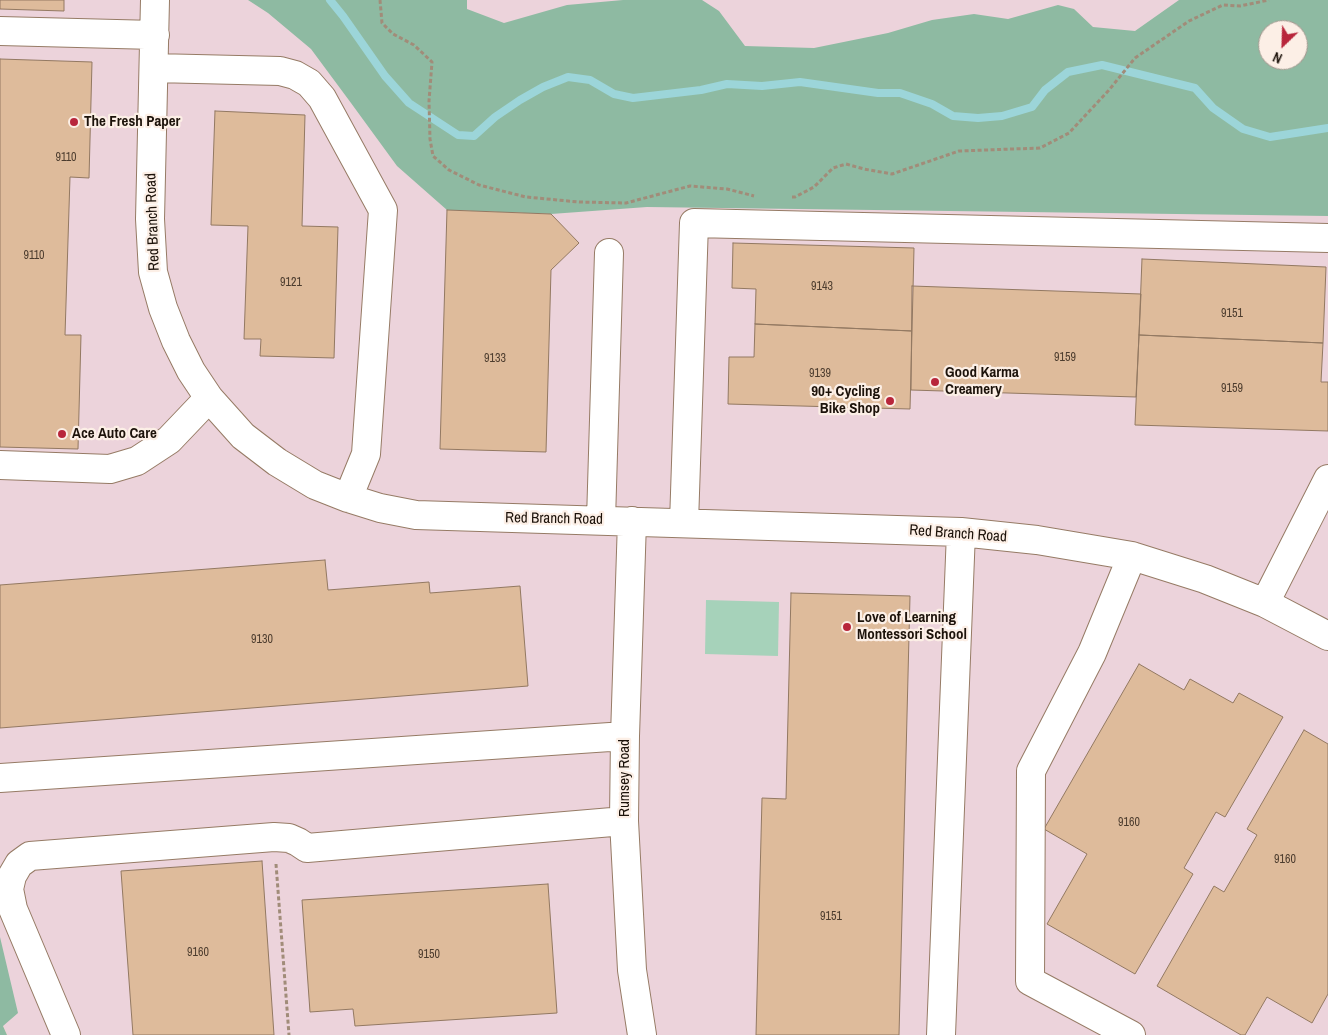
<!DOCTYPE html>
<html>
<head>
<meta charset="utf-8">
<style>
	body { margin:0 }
	#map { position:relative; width:1328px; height:1035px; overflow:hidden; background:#fcdfc6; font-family:"Archivo Narrow",sans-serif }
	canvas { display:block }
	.north { position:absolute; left:1258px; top:20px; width:50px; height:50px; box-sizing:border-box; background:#fcefe6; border:1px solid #a2978e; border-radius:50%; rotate:204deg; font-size:14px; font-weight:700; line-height:20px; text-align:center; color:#1c120a }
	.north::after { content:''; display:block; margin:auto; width:18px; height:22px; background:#b8263b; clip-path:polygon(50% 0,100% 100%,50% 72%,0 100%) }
</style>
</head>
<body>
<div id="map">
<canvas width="1328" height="1035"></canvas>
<div class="north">N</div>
</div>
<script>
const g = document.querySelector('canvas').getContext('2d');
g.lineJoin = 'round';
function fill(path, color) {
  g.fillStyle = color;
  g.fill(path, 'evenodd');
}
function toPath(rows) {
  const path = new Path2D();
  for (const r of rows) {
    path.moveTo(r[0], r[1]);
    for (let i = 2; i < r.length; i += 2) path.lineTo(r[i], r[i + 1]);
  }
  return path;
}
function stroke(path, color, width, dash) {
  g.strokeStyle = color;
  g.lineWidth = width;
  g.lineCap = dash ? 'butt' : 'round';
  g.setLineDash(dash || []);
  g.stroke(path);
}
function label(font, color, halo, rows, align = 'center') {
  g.font = font + ' "Archivo Narrow",sans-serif';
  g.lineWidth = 4.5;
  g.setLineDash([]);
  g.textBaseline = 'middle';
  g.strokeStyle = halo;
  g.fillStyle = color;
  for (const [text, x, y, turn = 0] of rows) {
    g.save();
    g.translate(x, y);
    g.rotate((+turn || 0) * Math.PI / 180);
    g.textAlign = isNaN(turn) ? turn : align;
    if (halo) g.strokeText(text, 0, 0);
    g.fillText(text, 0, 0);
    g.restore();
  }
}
const commercial = toPath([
	[0,0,1328,0,1328,1035,7,1035,0,1019],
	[1268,30,1298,30,1298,60,1268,60]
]);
const green = toPath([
	[706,600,779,602,778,656,705,654]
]);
const forest = toPath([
	[248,0,467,0,467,9,504,23,567,5,623,0,702,0,719,11,745,46,814,48,888,33,932,20,974,14,1008,19,1058,5,1074,9,1093,27,1135,31,1179,0,1328,0,1328,216,647,207,551,214,447,210,397,166,351,103,311,49,268,13],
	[1268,30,1298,30,1298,60,1268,60],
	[0,937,18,1013,3,1026,7,1035,0,1035]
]);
const stream = toPath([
	[330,0,343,16,385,76,409,103,458,135,474,136,495,117,520,100,543,87,568,77,590,80,614,94,633,98,701,90,727,84,762,86,800,82,878,93,900,93,932,104,953,116,978,118,1002,116,1032,107,1045,90,1068,72,1102,65,1195,88,1213,108,1243,129,1270,137,1328,128]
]);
const building = toPath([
	[0,0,64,0,64,11,0,9,0,0],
	[0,59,92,62,89,178,70,177,65,335,81,335,78,449,0,447,0,59],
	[215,111,305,115,302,226,338,227,334,358,260,356,261,339,244,339,248,226,211,225,215,111],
	[447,210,551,214,579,243,551,270,546,452,440,449,447,210],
	[733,243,914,248,912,331,755,324,756,289,732,288,733,243],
	[1142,259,1326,267,1323,343,1139,335,1142,259],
	[912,286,1141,294,1136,397,911,390,912,286],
	[755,324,912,331,910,409,728,404,729,357,754,357,755,324],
	[1139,335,1323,343,1321,382,1328,382,1328,431,1135,425,1139,335],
	[325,560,328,590,429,582,430,593,520,586,528,686,0,728,0,585,325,560],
	[791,593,910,596,899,1035,756,1035,762,798,786,799,791,593],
	[1139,664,1184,690,1190,679,1233,703,1239,693,1283,717,1225,817,1216,812,1184,868,1193,874,1135,974,1047,924,1087,854,1044,829,1139,664],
	[1304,730,1328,744,1328,994,1312,1023,1267,997,1245,1035,1241,1035,1157,986,1214,886,1224,892,1257,835,1247,829,1304,730],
	[262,861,274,1035,133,1035,121,871,262,861],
	[548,884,557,1013,355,1026,353,1009,310,1012,302,900,548,884]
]);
const path = toPath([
	[380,0,382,23,393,34,414,45,432,62,429,101,430,139,433,156,449,170,479,185,526,197,579,202,626,203,690,186,727,189,754,196],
	[792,197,795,197,814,187,833,168,846,164,864,169,892,174,959,151,1040,148,1069,133,1109,90,1135,58,1189,21,1223,5,1240,6,1269,0],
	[276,864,289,1035]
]);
const minor = toPath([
	[155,0,150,219,153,272,163,308,176,341,191,371,209,398,243,436,277,462,315,485,348,498,380,508,416,515,961,532,1037,540,1132,556,1205,579,1265,603,1328,636],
	[0,31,155,35],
	[154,68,280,71,295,75,309,83,322,98,383,210,366,454,348,498],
	[0,465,110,469,137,461,169,440,209,398],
	[601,520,609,253],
	[632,521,625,736,624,821,632,970,642,1035],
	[684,523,694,223,1328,238],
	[1265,603,1328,479],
	[0,778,625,736],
	[66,1035,13,909,9,889,12,876,19,864,30,856,274,837,289,838,298,842,307,848,624,821],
	[941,1035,961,532],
	[1131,1035,1030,981,1031,771,1092,653,1132,556]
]);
const markers = [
	[74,122,5,"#b8263b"],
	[935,382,5,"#b8263b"],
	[890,401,5,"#b8263b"],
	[62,434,5,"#b8263b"],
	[847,627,5,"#b8263b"]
];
const numberNames = [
	["9110",66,158],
	["9110",34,256],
	["9121",291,283],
	["9143",822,287],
	["9151",1232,314],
	["9159",1065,358],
	["9133",495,359],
	["9139",820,374],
	["9159",1232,389],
	["9130",262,640],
	["9160",1129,823],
	["9160",1285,860],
	["9151",831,917],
	["9160",198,953],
	["9150",429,955]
];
const poiNames = [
	["The Fresh Paper",84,122],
	["Good Karma",945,373],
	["Creamery",945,390],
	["90+ Cycling",880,392,"right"],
	["Bike Shop",880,409,"right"],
	["Ace Auto Care",72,434],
	["Love of Learning",857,618],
	["Montessori School",857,635]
];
const streetNames = [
	["Red Branch Road",153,222,-92],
	["Red Branch Road",554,519,1],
	["Red Branch Road",958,534,4],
	["Rumsey Road",625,778,-90]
];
fill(commercial, '#ecd3db');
fill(green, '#a6d2ba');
fill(forest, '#8ebaa2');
stroke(stream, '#9cd5d9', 8);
fill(building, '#debb9b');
stroke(building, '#937962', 1);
stroke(minor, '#967b65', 30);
stroke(path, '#a18c79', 3, [4, 2.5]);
stroke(minor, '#fff', 28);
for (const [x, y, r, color] of markers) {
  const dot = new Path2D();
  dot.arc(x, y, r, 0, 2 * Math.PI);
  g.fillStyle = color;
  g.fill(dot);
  stroke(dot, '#fcefe6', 2);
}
label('12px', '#4c3c2e', null, numberNames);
label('bold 15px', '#1c120a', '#fcefe6', poiNames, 'left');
label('15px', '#1c120a', '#fcefe6', streetNames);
</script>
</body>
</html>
